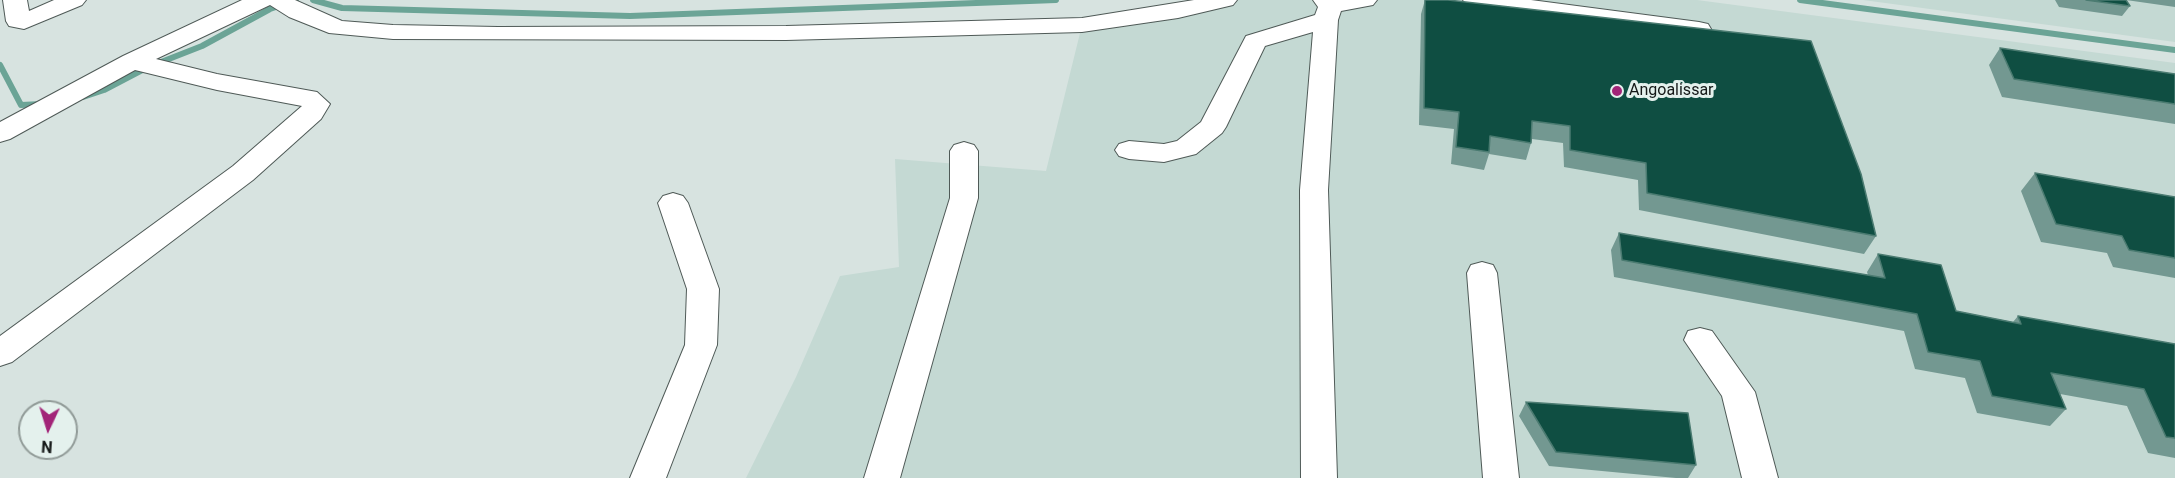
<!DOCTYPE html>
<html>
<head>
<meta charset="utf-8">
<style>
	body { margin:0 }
	#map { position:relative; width:2175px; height:478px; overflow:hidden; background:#d7e3e0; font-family:Roboto,sans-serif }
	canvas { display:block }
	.north { position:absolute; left:18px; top:400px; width:60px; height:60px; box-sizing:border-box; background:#e4f1ed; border:2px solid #919b98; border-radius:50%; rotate:184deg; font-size:16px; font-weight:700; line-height:24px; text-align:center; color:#151918 }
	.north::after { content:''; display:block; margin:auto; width:21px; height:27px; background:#a22478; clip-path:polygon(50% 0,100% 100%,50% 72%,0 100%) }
</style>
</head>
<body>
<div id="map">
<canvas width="2175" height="478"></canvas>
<div class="north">N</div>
</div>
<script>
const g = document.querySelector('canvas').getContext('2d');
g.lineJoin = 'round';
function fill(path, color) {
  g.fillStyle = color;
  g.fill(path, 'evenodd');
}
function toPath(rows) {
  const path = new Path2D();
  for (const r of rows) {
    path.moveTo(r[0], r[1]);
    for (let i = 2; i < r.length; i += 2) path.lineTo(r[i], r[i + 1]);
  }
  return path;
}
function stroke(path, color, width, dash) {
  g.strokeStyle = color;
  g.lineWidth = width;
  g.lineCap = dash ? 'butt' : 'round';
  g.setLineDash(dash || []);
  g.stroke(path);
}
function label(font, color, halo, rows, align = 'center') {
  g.font = font + ' Roboto,sans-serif';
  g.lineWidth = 6;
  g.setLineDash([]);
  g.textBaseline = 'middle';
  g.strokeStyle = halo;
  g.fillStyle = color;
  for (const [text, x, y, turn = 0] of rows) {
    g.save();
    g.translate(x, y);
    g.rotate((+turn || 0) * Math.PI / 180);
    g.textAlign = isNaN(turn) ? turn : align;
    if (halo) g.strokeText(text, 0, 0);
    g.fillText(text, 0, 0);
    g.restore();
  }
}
const built = toPath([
	[1225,0,1697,0,2175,63,2175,478,746,478,796,377,840,276,899,267,895,159,1046,171,1082,25],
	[1863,0,2175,0,2175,42]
]);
const stream = toPath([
	[313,0,342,8,630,16,1056,0],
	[1800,0,2175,50],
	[156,64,202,46,270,9,296,0],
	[0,65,21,105,42,104],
	[83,97,104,90,146,68]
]);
const minor = toPath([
	[3,0,27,0,29,11,54,0,86,0,82,5,24,29,9,26,6,21,3,0],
	[242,0,295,0,342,21,393,25,498,27,786,26,1082,18,1194,0,1237,0,1233,5,1178,18,1082,32,786,40,393,39,329,33,289,17,270,5,156,59,217,74,317,92,330,104,321,119,253,180,12,362,0,366,0,336,233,166,302,106,217,90,135,70,10,139,0,142,0,122,123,56,242,0],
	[1313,0,1377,0,1373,5,1341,11,1338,20,1328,190,1337,478,1301,478,1300,190,1313,32,1265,46,1226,127,1222,133,1196,154,1164,162,1129,159,1119,156,1115,150,1119,144,1129,141,1164,144,1177,141,1201,122,1246,36,1315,15,1318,7,1313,0],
	[1463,0,1531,0,1699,22,1708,24,1711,29,1708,34,1699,36,1475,7,1467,5,1463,0],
	[964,142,974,145,978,151,978,198,900,478,864,478,950,198,950,151,954,145,964,142],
	[673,193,683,196,688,203,719,289,717,345,666,478,630,478,685,345,687,289,658,203,663,196,673,193],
	[1482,262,1493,265,1497,273,1519,478,1483,478,1467,273,1471,265,1482,262],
	[1700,328,1712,331,1755,392,1778,478,1742,478,1722,396,1684,340,1688,331,1700,328]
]);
const wall = toPath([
	[1425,0,1448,0,1876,236,1864,254,1639,210,1638,180,1564,167,1563,143,1532,139,1531,143,1526,160,1489,154,1484,170,1451,164,1454,129,1419,125,1421,14],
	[2055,0,2175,0,2175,7,2126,0,2130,6,2122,16,2059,7],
	[2000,48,2175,74,2175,124,2002,97,1989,65],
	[2035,173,2175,197,2175,278,2113,267,2107,253,2041,242,2021,191],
	[1619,233,1868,275,1867,272,1878,254,1956,311,2013,322,2018,316,2175,344,2175,458,2148,453,2127,406,2060,394,2066,409,2050,426,1977,413,1965,378,1915,369,1904,331,1614,277,1611,250],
	[1526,402,1696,465,1688,478,1676,478,1549,466,1519,416]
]);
const building = toPath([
	[1425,0,1448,0,1811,41,1861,174,1876,236,1647,193,1646,163,1570,150,1570,126,1532,121,1531,143,1490,136,1489,152,1456,147,1459,112,1424,108,1425,0],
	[2086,0,2126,0,2130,6,2086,0],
	[2000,48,2175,74,2175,104,2014,79,2000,48],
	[2035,173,2175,197,2175,258,2129,250,2122,236,2056,224,2035,173],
	[1619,233,1885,278,1878,254,1941,265,1956,311,2021,324,2018,316,2175,344,2175,438,2166,437,2144,389,2051,373,2066,409,1992,396,1980,361,1928,352,1917,314,1622,260,1619,233],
	[1526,402,1688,413,1696,465,1556,452,1526,402]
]);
const markers = [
	[1617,91,6,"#a22478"]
];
const poiNames = [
	["Angoalissar",1629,91]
];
fill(built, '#c4d9d3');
stroke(stream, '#6ba496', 6);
stroke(minor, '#4f5a57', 2);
fill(minor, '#fff');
fill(wall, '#739891');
fill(building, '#0f4e42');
stroke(building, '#4b7b71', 1.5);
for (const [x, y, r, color] of markers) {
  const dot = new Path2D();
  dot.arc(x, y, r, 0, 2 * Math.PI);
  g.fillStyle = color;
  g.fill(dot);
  stroke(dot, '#e4f1ed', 2);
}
label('16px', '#151918', '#e4f1ed', poiNames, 'left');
</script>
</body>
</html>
